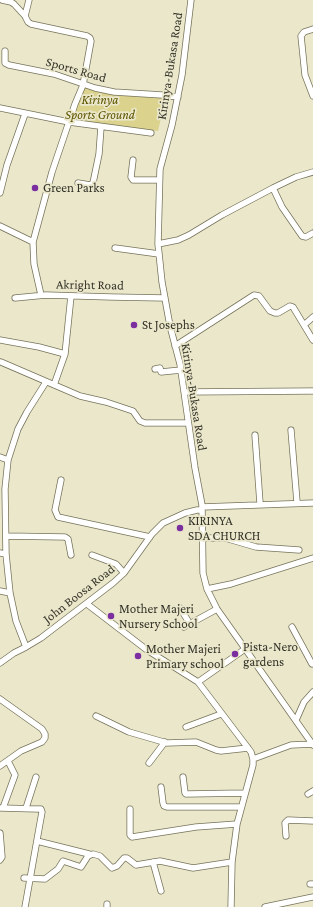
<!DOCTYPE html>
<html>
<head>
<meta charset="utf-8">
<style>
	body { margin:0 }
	canvas { display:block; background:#eae7cb }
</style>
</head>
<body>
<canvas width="313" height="907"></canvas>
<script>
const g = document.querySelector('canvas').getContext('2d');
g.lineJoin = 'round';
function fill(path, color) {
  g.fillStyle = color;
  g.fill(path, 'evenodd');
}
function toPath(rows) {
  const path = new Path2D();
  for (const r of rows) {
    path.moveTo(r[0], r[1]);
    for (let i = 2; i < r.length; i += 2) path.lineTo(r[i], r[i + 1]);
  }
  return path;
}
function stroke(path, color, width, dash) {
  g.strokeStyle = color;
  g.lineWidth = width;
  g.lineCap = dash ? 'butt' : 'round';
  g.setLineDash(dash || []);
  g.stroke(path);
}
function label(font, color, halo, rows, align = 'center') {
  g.font = font + ' "Crimson Pro",serif';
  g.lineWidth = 3.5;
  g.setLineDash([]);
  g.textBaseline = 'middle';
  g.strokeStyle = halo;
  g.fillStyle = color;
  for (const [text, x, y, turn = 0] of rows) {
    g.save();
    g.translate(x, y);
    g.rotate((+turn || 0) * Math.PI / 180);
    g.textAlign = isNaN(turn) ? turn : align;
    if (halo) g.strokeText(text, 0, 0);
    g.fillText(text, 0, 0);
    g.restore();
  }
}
const green = toPath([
	[85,85,119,92,166,96,158,131,69,123]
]);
const minor = toPath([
	[2,0,11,2,14,4,25,16,28,22,31,24,87,36,90,38,91,41,83,85,75,104,52,172,33,242,34,264,41,295],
	[191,0,182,75,172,125,160,169,158,244,162,282,170,326,180,364,195,468,202,505,203,573,207,589,217,609,313,745],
	[25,16,29,0],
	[313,29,304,32,301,36,305,75,313,96],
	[5,51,5,63,9,65,54,74,95,88,114,92,162,95,178,97],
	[0,108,69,122,151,133],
	[133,160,131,177,133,180,159,180],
	[78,183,90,185,93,183,99,154,101,127],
	[273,188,282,207,302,236,306,237,313,233],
	[0,193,7,165,25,114],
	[0,226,33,242],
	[158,244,178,240,189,235,222,215,273,188,296,177,313,172],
	[115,248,159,254],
	[15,298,46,295,111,297,165,298],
	[304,325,313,317],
	[0,340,39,347,65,354],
	[175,346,254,295,259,296,270,311,275,313,278,313,290,306,293,307,313,340],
	[1,362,80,396,106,402,133,411,140,421,145,423,188,423],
	[155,369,160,368,161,372,181,370],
	[54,385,65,354,71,296],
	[184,392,313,391],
	[291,430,297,502],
	[255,435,260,503],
	[0,457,8,460],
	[61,480,55,510,58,517,150,537],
	[202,507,313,503],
	[6,536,65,537,68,539,71,555],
	[202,538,225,538,256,547,299,550],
	[0,553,6,554],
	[92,555,116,564,124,573],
	[207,589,231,584,313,558],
	[0,591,10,593],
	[87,604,147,650,198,682,251,752,253,759,253,765,237,824,232,862,231,907],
	[180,608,190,624],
	[184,627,217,609],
	[292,627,312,664,313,664],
	[26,647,16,621,10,593,6,554,5,489,8,460,18,429,27,412,46,382],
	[0,663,14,653,26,647,41,638,113,583,124,573,152,534,163,523,185,513,197,510,202,510],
	[198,682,245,649],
	[0,699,42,729,45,734,45,738,42,742,21,751,0,766],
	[96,716,129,732,167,743,196,742,216,750,221,751,248,748],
	[296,720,304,702,313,692],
	[186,727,221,714],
	[253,759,291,745,313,744],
	[149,763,165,742],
	[183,777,185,793,186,794,245,793],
	[161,787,163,803,164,806,167,807,241,807],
	[308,794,313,791],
	[0,808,38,809,41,809,42,812,25,907],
	[3,808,15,775,8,761],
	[26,808,36,777],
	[130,809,130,835,132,837,196,827,237,824],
	[0,833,2,857,0,860],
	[286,836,285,823,288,820,313,821],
	[37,841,89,854],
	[153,862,161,891],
	[24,878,45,879,58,869,63,861,81,867,88,856,93,854,100,856,112,868,117,866,124,858,127,858,136,865,160,861,193,868,232,862],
	[310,884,313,884],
	[107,904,107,907],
	[265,907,313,897]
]);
const markers = [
	[35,188,4,"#7b2ea0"],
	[134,325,4,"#7b2ea0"],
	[180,528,4,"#7b2ea0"],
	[111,616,4,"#7b2ea0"],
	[235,654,4,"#7b2ea0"],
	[138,656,4,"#7b2ea0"]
];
const streetNames = [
	["Kirinya-Bukasa Road",170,66,-81],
	["Sports Road",76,70,16],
	["Akright Road",90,285,1],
	["Kirinya-Bukasa Road",194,397,81],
	["John Boosa Road",79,594,-38]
];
const parkNames = [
	["Kirinya",100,100],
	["Sports Ground",100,115]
];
const poiNames = [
	["Green Parks",43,188],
	["St Josephs",142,325],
	["KIRINYA",188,521],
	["SDA CHURCH",188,536],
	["Mother Majeri",119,609],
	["Nursery School",119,624],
	["Pista-Nero",243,647],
	["gardens",243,662],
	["Mother Majeri",146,649],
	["Primary school",146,664]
];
fill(green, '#dbd38d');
stroke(minor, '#76735a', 7);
stroke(minor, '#fff', 5.5);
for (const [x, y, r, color] of markers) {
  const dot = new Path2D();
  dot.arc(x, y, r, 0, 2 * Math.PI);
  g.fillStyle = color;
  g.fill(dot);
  stroke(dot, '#eae7cb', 1.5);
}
label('13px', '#353429', '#eae7cb', streetNames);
label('italic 13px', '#5e5501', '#eae7cb', parkNames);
label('13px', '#353429', '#eae7cb', poiNames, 'left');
</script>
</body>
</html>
